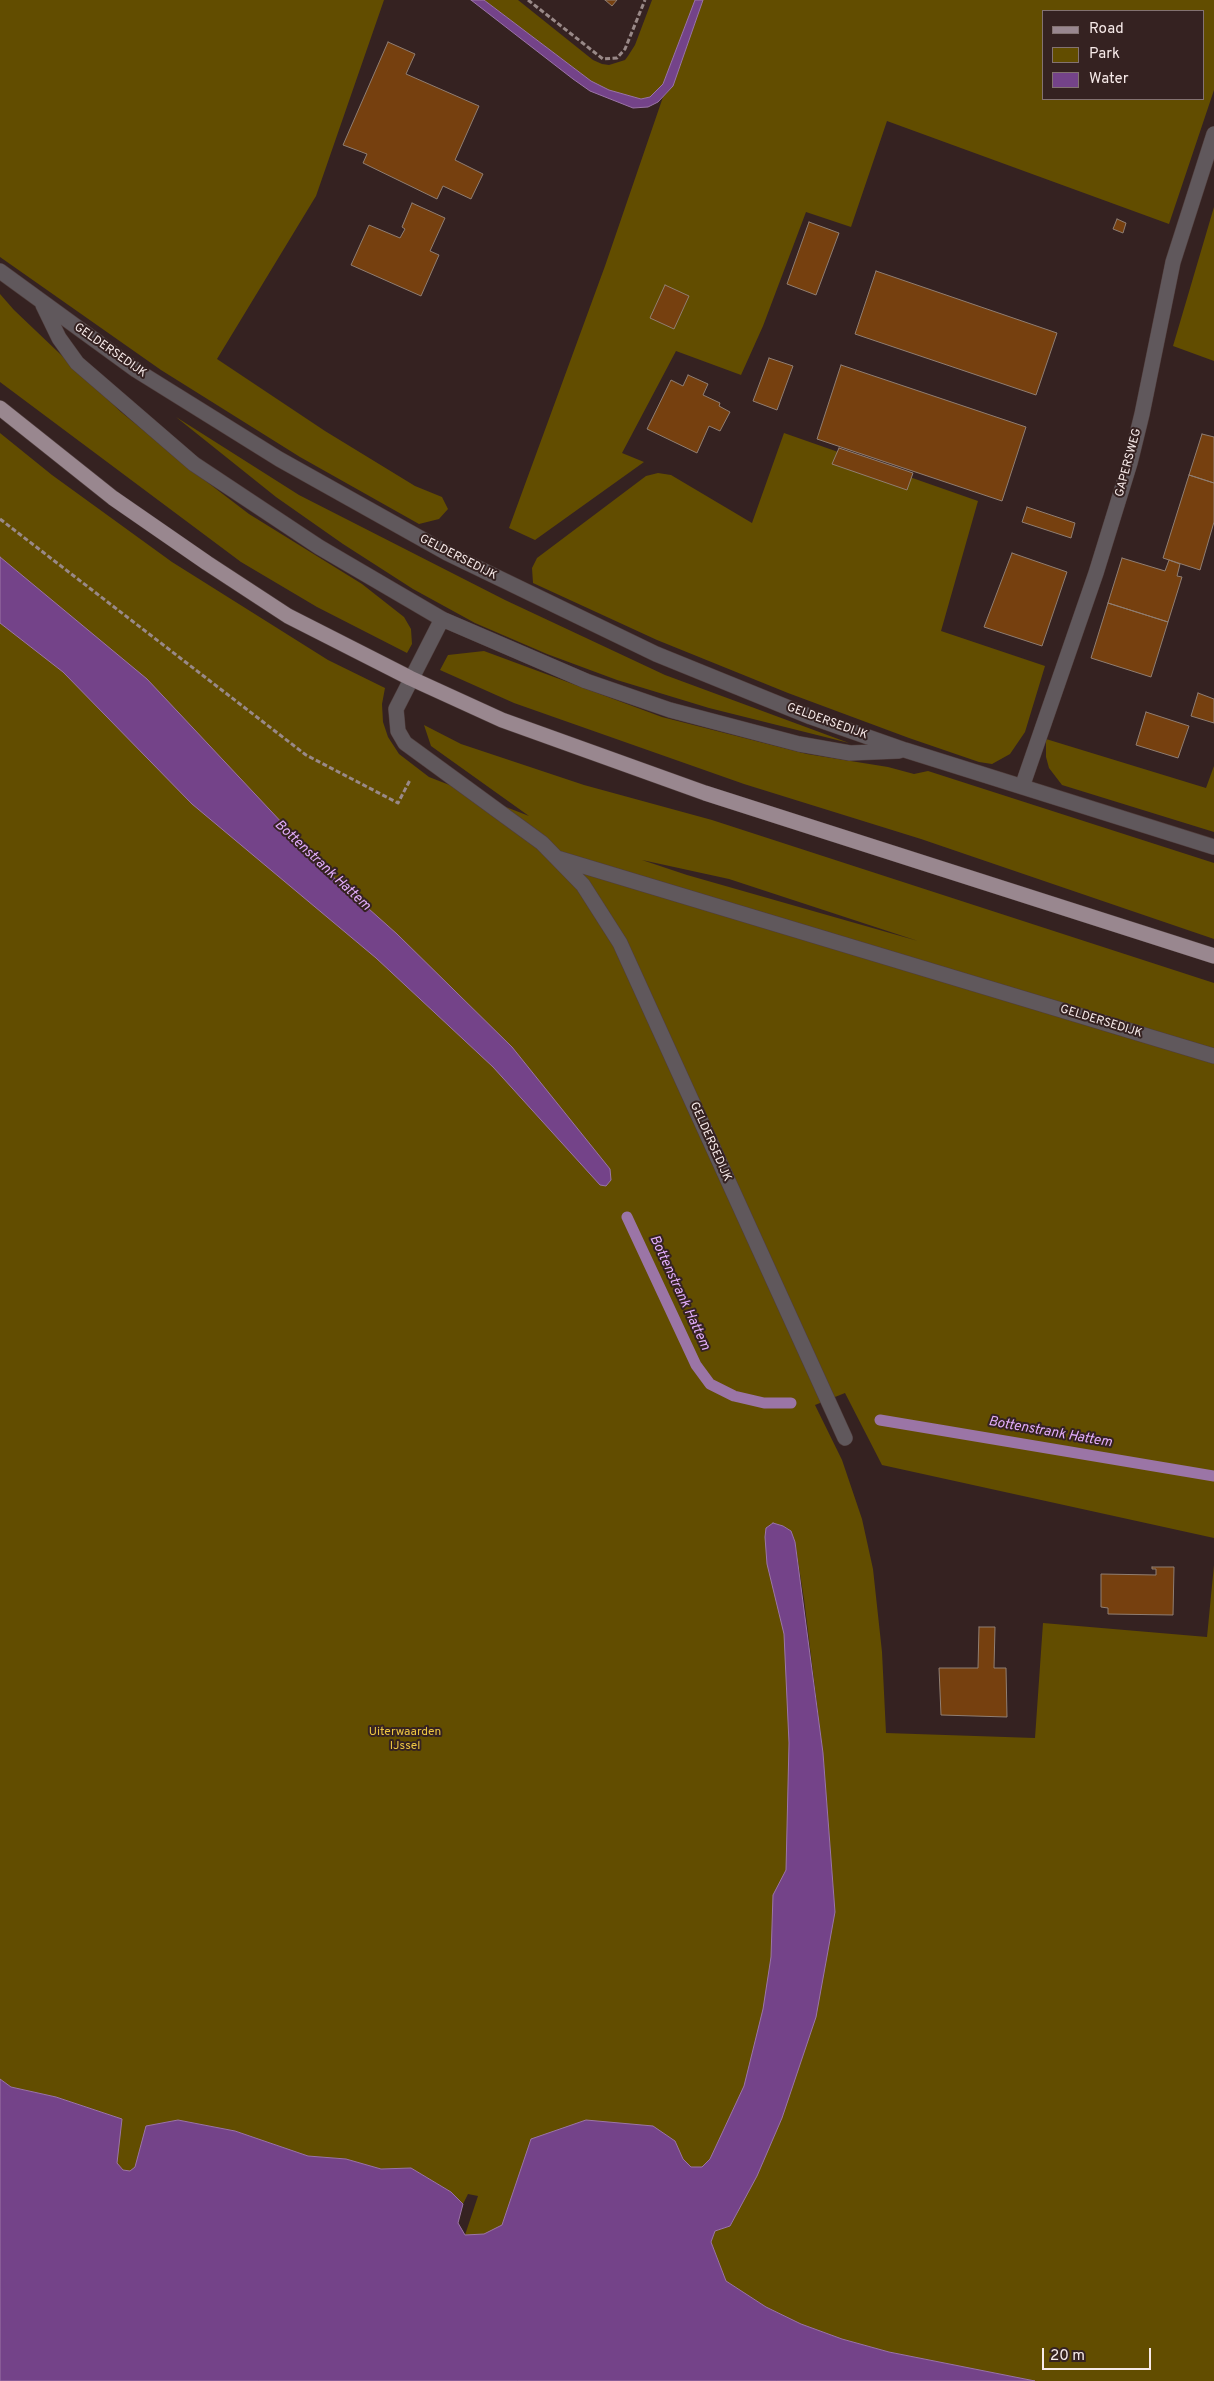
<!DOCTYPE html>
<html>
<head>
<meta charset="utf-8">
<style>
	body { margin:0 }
	#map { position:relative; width:1214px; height:2381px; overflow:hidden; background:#352221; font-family:Overpass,sans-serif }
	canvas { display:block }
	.legend { position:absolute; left:1042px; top:10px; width:162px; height:90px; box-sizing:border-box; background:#352221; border:1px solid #837271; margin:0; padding:6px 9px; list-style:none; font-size:15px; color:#f7eae9 }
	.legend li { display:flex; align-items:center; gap:10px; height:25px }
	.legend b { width:25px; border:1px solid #837271 }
	.scale { position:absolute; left:1042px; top:2348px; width:109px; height:22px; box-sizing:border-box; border:2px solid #f7eae9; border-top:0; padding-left:6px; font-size:15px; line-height:18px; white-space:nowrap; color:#f7eae9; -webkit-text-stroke:4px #352221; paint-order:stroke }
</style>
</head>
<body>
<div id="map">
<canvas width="1214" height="2381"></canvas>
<ul class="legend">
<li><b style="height:6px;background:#99878f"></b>Road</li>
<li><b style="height:14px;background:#624d00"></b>Park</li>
<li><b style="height:14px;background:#744389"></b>Water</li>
</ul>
<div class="scale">20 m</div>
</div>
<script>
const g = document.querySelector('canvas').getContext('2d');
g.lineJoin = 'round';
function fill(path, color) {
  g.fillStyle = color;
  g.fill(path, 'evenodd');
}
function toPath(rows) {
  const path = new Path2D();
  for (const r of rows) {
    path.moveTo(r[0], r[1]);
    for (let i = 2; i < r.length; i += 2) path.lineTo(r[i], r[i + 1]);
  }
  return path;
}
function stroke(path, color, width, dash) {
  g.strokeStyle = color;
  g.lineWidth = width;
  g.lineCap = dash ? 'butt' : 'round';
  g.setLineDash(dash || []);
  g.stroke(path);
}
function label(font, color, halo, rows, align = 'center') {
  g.font = font + ' Overpass,sans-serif';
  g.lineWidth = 4;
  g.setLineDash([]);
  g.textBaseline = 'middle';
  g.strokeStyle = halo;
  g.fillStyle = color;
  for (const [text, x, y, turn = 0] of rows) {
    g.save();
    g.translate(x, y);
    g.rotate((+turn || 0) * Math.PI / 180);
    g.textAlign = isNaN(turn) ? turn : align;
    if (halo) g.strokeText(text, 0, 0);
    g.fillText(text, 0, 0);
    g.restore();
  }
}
const green = toPath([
	[0,0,384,0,316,196,217,359,325,431,415,486,442,497,448,509,439,519,419,524,300,457,161,370,0,257],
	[484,0,518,0,593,60,602,64,609,65,625,60,628,56,635,45,652,0,695,0,663,84,650,97,641,99,609,90,591,81],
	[703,0,1214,0,1214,90,1169,224,887,121,851,227,806,212,763,326,741,375,676,351,622,453,644,462,535,540,509,528,605,266,663,97,673,86],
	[1043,11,1203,11,1203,99,1043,99],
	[1214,207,1214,361,1173,346],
	[0,294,14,310,121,412,207,482,249,514,362,584,404,617,411,629,412,644,407,653,317,607,241,562,0,382],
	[176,417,299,495,505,600,665,675,849,743,709,708,617,680,547,654,475,623,413,589,343,544,276,497],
	[0,433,52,475,172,562,328,660,385,688,382,704,383,722,388,737,399,754,429,777,529,816,431,746,424,725,461,744,584,785,712,820,1214,983,1214,1538,882,1465,845,1393,815,1405,842,1460,862,1519,873,1569,882,1652,886,1733,1035,1738,1043,1623,1207,1637,1214,1565,1214,2381,1035,2381,889,2352,842,2339,801,2324,766,2307,726,2281,711,2242,715,2231,730,2226,740,2206,835,1912,823,1753,804,1599,795,1542,791,1531,783,1526,773,1523,766,1528,801,1650,797,1902,749,2085,710,2159,702,2167,691,2167,498,2243,465,2235,478,2196,468,2194,463,2204,451,2192,411,2168,381,2169,346,2159,308,2156,235,2131,178,2120,156,2124,148,2179,106,2173,113,2116,56,2097,11,2087,0,2079],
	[642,860,729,879,918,941,687,875],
	[784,433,978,501,941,631,1045,666,1025,732,1010,754,992,764,979,762,909,738,788,693,657,640,533,583,532,568,537,558,646,476,658,473,671,475,752,523],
	[484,651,662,717,807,754,888,767,914,774,928,771,1214,863,1214,939,921,839,744,784,514,703,440,670,448,655],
	[1046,739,1206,788,1214,766,1214,832,1062,785,1049,768,1046,757]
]);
const water = toPath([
	[471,0,484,0,591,81,609,90,641,99,650,97,663,84,695,0,703,0,673,86,658,102,648,107,633,108,590,91,573,79,471,0],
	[0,557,147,679,331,875,397,934,512,1047,610,1169,611,1180,606,1186,600,1185,493,1067,376,958,192,804,63,672,0,623,0,557],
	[773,1523,783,1526,791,1531,795,1542,823,1753,835,1912,816,2017,782,2118,757,2176,730,2226,715,2231,711,2242,726,2281,766,2307,801,2324,842,2339,889,2352,1035,2381,0,2381,0,2079,11,2087,56,2097,122,2119,117,2163,123,2170,130,2171,135,2167,146,2126,178,2120,235,2131,308,2156,346,2159,381,2169,411,2168,451,2192,463,2204,458,2223,465,2235,484,2234,502,2225,531,2139,586,2120,653,2126,675,2141,683,2159,691,2167,702,2167,710,2159,744,2086,763,2009,771,1957,773,1895,786,1870,789,1743,784,1634,767,1564,765,1537,766,1528,773,1523]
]);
const stream = toPath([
	[627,1217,696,1365,710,1384,734,1396,764,1403,791,1403],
	[880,1420,1214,1476]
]);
const building = toPath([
	[605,0,617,0,612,6,605,0],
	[388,42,415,54,406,74,479,106,455,160,483,174,471,199,443,186,437,199,363,163,367,154,343,145,388,42],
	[412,203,445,218,430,251,439,255,421,296,351,265,369,225,400,238,405,229,402,227,412,203],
	[1117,219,1126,223,1123,233,1113,229,1117,219],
	[809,222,839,233,816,295,787,284,809,222],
	[876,271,1057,333,1036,395,855,334,876,271],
	[665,285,689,296,674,329,650,318,665,285],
	[769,358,793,366,777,410,753,401,769,358],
	[841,365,1026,427,1002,501,817,439,841,365],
	[688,375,708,384,703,395,720,403,719,406,730,412,720,431,709,426,697,453,647,429,671,380,683,386,688,375],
	[1202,434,1214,437,1214,483,1189,475,1202,434],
	[839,448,913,473,907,490,832,464,839,448],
	[1189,475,1214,483,1214,522,1200,570,1163,558,1189,475],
	[1027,507,1075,523,1071,538,1022,522,1027,507],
	[1012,553,1067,572,1042,646,984,627,1012,553],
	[1122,558,1165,571,1169,560,1180,564,1177,576,1182,577,1168,622,1108,603,1122,558],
	[1108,603,1168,622,1151,677,1091,658,1108,603],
	[1198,693,1214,699,1214,723,1191,716,1198,693],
	[1146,712,1189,726,1178,758,1136,745,1146,712],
	[1152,1567,1174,1567,1173,1615,1108,1614,1108,1608,1101,1607,1101,1574,1156,1575,1156,1569,1152,1569,1152,1567],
	[979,1627,995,1627,994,1668,1006,1668,1007,1717,941,1715,939,1668,978,1668,979,1627]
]);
const path = toPath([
	[528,0,603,59,617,58,625,49,645,0],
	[0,519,306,755,398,803,410,780]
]);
const minor = toPath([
	[0,271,136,370,279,459,447,553,656,654,811,717,905,750,1214,847],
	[43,305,59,338,77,363,194,464,319,547,442,619,586,681,670,710,799,744,850,753,899,751],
	[442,619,396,709,398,731,405,743,542,843,583,885,620,943,845,1438],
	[1022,787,1096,573,1130,463,1142,414,1173,262,1214,134],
	[557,858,1214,1056]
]);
const major = toPath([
	[0,408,113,498,207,563,288,616,410,678,502,720,705,793,1214,956]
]);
const streetNames = [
	["GELDERSEDIJK",110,351,35],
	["GAPERSWEG",1129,463,-75],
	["GELDERSEDIJK",458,558,27],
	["GELDERSEDIJK",827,722,20],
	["GELDERSEDIJK",1101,1022,17],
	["GELDERSEDIJK",710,1142,66]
];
const parkNames = [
	["Uiterwaarden",405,1733],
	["IJssel",405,1747]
];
const waterNames = [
	["Bottenstrank Hattem",322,866,43],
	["Bottenstrank Hattem",679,1293,65],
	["Bottenstrank Hattem",1050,1433,10]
];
fill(green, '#624d00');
fill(water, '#744389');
stroke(water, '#9b75a6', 1);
stroke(stream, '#9b75a6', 11);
fill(building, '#76400f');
stroke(building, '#907e72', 1);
stroke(minor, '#503e3d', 16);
stroke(major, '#503e3d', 16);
stroke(path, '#998988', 3, [5, 2.5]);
stroke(minor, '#60585c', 15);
stroke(major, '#99878f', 15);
label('12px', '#f7eae9', '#352221', streetNames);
label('12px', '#eec642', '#352221', parkNames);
label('italic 14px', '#e2adfb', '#352221', waterNames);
</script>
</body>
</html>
